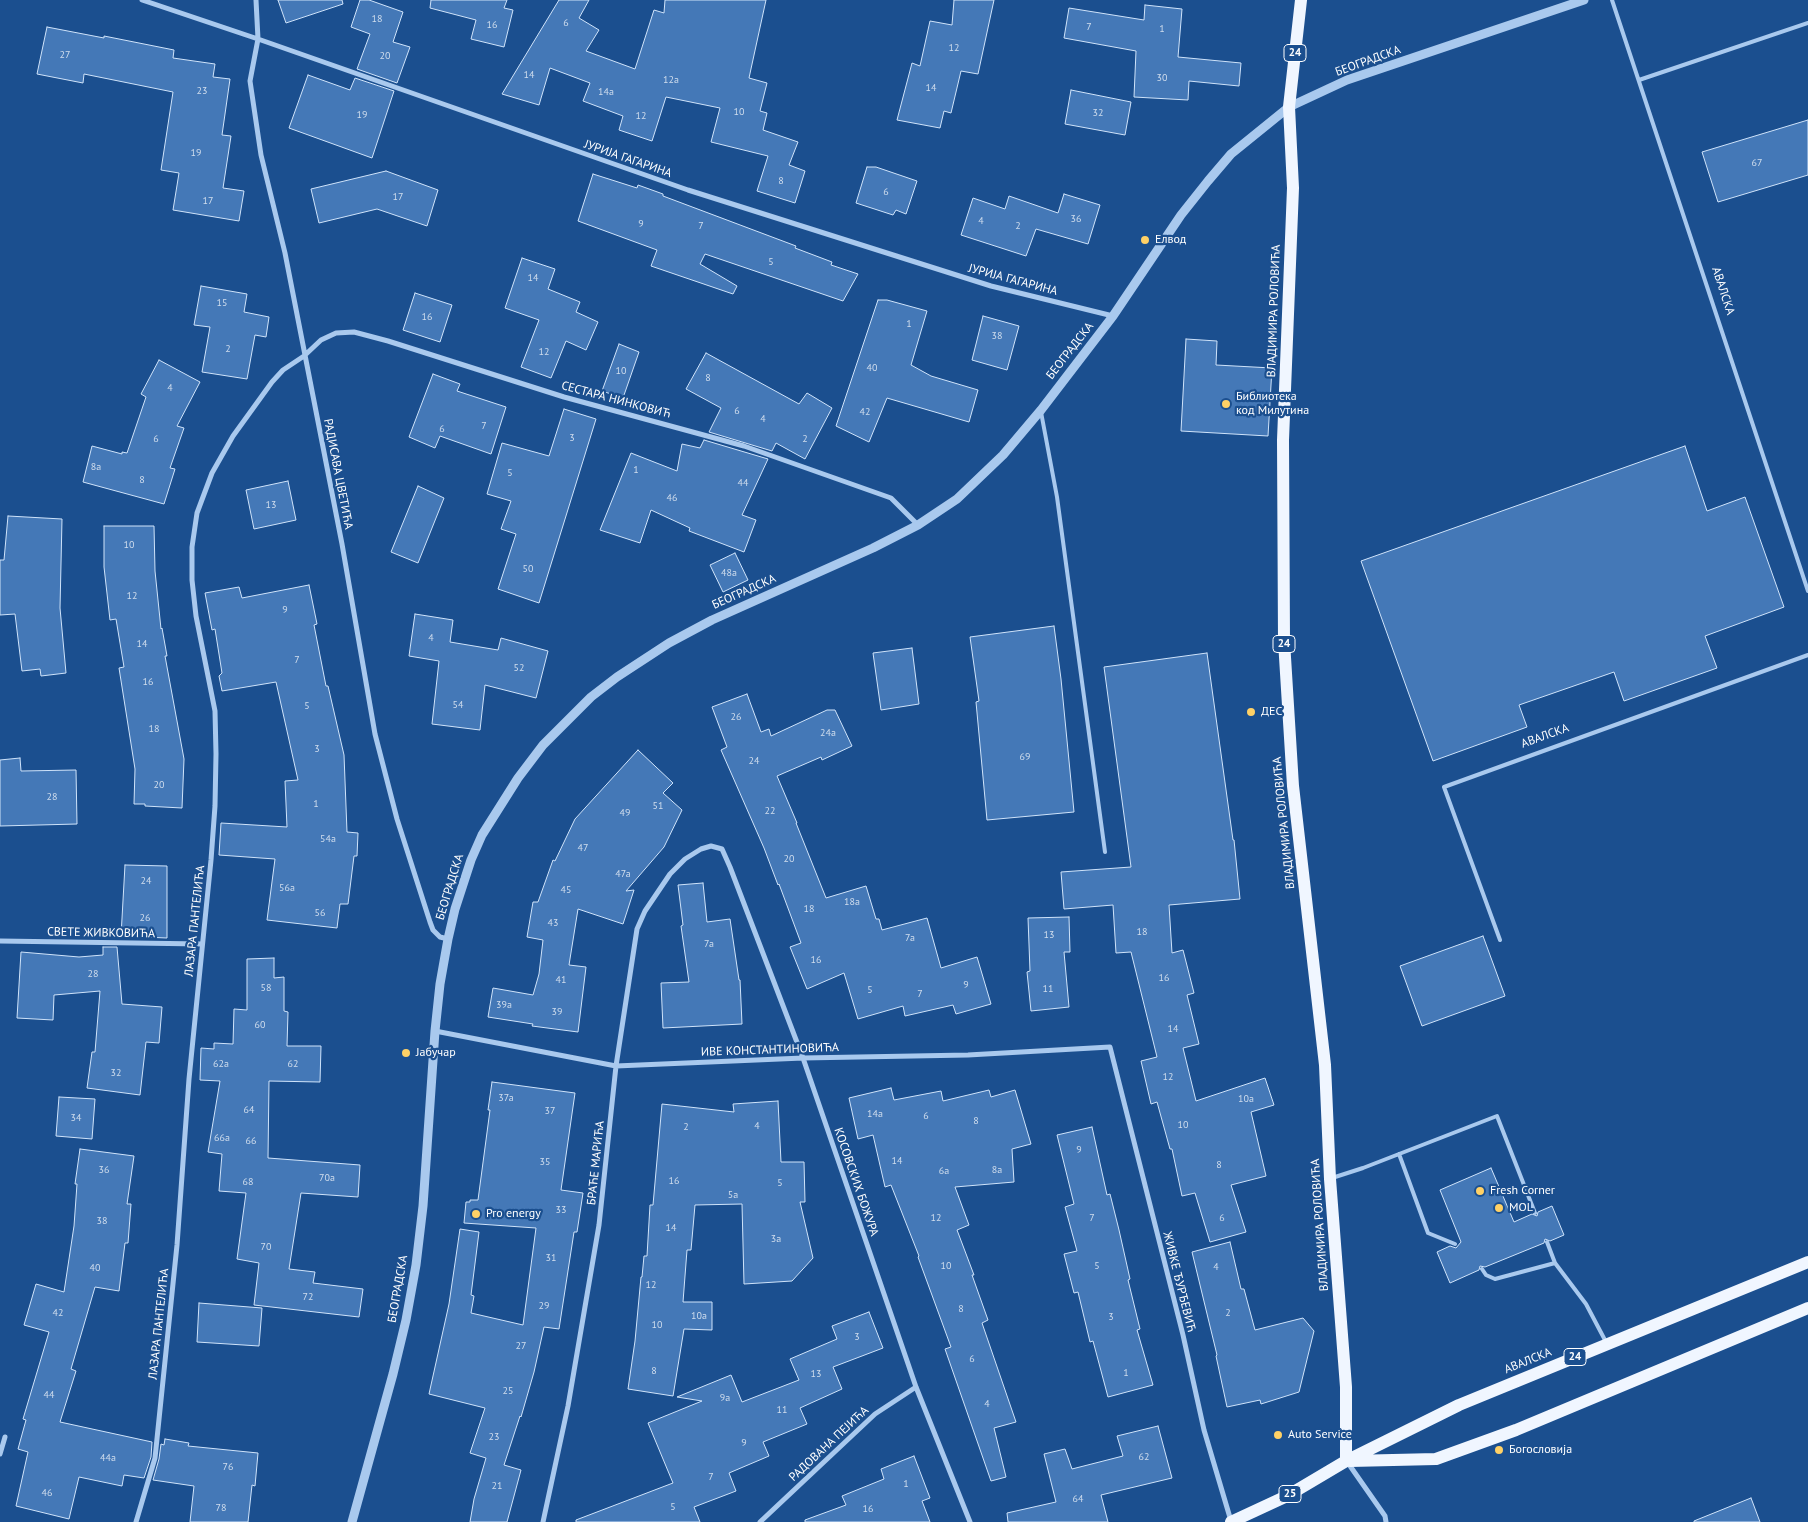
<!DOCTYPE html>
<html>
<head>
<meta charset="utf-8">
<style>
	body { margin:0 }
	canvas { display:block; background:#1b4f8f }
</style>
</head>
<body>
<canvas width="1808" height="1522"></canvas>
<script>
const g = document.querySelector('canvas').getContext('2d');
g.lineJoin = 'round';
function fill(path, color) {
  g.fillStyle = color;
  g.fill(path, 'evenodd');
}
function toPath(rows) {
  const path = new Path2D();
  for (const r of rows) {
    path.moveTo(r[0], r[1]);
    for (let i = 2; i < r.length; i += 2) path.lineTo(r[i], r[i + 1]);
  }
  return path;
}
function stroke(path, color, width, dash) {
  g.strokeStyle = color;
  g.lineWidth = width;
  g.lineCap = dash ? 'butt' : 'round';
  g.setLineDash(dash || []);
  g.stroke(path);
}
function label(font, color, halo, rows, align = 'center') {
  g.font = font + ' "PT Sans",sans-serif';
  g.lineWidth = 4.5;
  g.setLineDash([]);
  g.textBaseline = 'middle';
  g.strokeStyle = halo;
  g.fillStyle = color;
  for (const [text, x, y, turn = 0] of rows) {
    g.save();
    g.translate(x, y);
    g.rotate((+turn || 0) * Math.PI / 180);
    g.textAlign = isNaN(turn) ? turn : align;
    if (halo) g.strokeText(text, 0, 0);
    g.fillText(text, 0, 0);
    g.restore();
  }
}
const building = toPath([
	[278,0,342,0,343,4,286,23,278,0],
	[360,0,369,0,403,12,393,42,410,47,397,83,357,69,370,34,351,27,360,0],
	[431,0,507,0,504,8,513,10,504,47,471,39,476,20,430,8,431,0],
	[559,0,589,0,579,18,599,30,586,51,635,69,654,10,664,13,665,0,766,0,749,78,767,83,760,111,767,113,763,130,798,142,789,165,805,171,795,203,757,191,768,156,711,142,720,108,666,97,652,141,619,130,623,116,583,101,590,83,550,68,539,105,502,94,559,0],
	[954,0,994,0,978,74,961,71,951,113,944,111,940,128,897,120,912,63,920,66,930,21,952,25,954,0],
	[1145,5,1182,9,1178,57,1241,63,1239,86,1189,81,1188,100,1134,97,1136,51,1064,38,1069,8,1144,20,1145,5],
	[47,27,104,38,104,36,174,50,173,58,215,64,213,77,230,79,222,135,231,136,223,188,244,191,239,221,173,210,179,173,161,170,173,92,84,74,83,83,37,74,47,27],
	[308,75,350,90,355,78,394,91,372,158,289,128,308,75],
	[1071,90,1131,102,1125,135,1065,124,1071,90],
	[1808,120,1808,175,1718,202,1702,152,1808,120],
	[867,167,876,167,917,181,906,214,896,210,893,215,856,203,867,167],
	[386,171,438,190,427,226,377,209,319,223,311,189,386,171],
	[593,174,637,188,638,185,663,194,663,196,796,246,795,248,832,262,831,265,858,274,843,301,705,254,700,264,737,286,733,294,651,266,657,250,578,221,593,174],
	[1064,194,1100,205,1088,244,1036,229,1026,256,961,235,973,198,1005,209,1009,196,1058,213,1064,194],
	[522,258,555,269,548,289,580,302,576,312,598,322,586,350,566,341,551,378,521,367,539,320,505,308,522,258],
	[201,286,247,294,244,312,269,317,266,337,255,335,247,379,202,372,210,327,194,325,201,286],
	[415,293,452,305,440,342,403,330,415,293],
	[878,300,887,300,927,311,911,365,931,376,978,390,969,422,887,398,869,442,836,426,878,300],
	[983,316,1019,326,1007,370,972,360,983,316],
	[1186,339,1217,341,1216,365,1272,368,1268,436,1181,431,1186,339],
	[619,344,639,352,623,398,602,391,619,344],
	[706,353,799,404,807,393,832,408,805,459,776,443,772,451,709,432,721,408,686,389,706,353],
	[159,360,200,382,177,426,184,428,170,468,175,469,164,504,83,482,92,446,122,454,122,452,127,453,146,397,141,394,159,360],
	[433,374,460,384,457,391,506,407,491,454,440,436,435,448,409,437,433,374],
	[564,409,596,419,539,603,498,589,516,534,501,529,511,501,487,494,502,443,549,456,564,409],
	[704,440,768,459,742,515,756,520,744,552,689,531,690,528,651,510,640,543,600,530,631,453,677,471,682,444,700,448,704,440],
	[1685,446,1707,511,1745,497,1784,607,1705,636,1717,668,1624,701,1614,672,1519,705,1527,727,1433,761,1361,561,1685,446],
	[288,481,296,520,254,529,246,490,288,481],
	[418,486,444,498,418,563,391,552,418,486],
	[8,516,62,519,60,608,66,673,41,676,40,669,22,671,15,614,0,615,0,560,4,560,8,516],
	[104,526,154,526,155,571,161,629,162,628,167,656,165,656,184,759,182,808,145,806,145,804,134,804,135,769,119,668,124,667,116,619,110,620,104,567,104,526],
	[735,553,748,580,723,592,710,565,735,553],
	[309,585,317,624,314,625,326,686,328,686,344,755,347,832,358,833,357,856,354,856,348,904,340,904,337,928,267,920,275,859,219,855,221,823,287,827,285,781,298,780,276,682,222,691,219,676,222,673,215,629,212,630,205,593,239,587,242,598,309,585],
	[415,614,453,620,450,642,498,650,501,638,548,651,536,698,485,685,480,730,432,724,439,661,409,656,415,614],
	[1054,626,1061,679,1074,812,987,820,976,702,979,701,970,637,1054,626],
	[912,648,919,704,881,710,873,653,912,648],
	[1207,653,1233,840,1234,840,1240,899,1169,905,1172,953,1183,950,1194,993,1187,995,1199,1044,1183,1048,1196,1101,1265,1078,1274,1105,1251,1112,1266,1176,1231,1185,1246,1232,1210,1242,1195,1193,1182,1196,1172,1149,1170,1149,1157,1102,1151,1104,1141,1061,1157,1057,1131,952,1116,953,1113,905,1064,909,1061,872,1131,867,1104,667,1207,653],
	[747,694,761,732,769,729,771,736,827,710,835,710,852,746,822,760,821,757,777,776,797,823,796,823,826,898,866,886,876,919,879,919,882,930,927,918,941,968,977,957,991,1004,956,1014,953,1005,905,1016,903,1006,858,1019,844,973,807,989,790,947,801,943,779,884,778,885,764,848,721,750,727,747,712,707,747,694],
	[638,750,673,783,663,793,682,810,664,847,626,891,634,890,623,924,578,909,569,965,586,967,578,1032,532,1026,533,1024,488,1017,493,988,533,995,539,974,543,940,527,937,533,902,538,902,553,860,555,861,575,819,638,750],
	[20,758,21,771,76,770,77,824,0,826,0,760,20,758],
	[125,865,167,866,167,938,121,936,125,865],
	[703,883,707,922,730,919,739,980,740,980,742,1024,663,1028,661,983,689,982,681,926,683,925,678,885,703,883],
	[1069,917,1070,952,1064,952,1069,1007,1031,1011,1027,972,1030,971,1028,918,1069,917],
	[1483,936,1505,996,1422,1026,1400,966,1483,936],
	[103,947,117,947,122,1004,162,1007,159,1043,146,1042,140,1095,87,1088,92,1052,95,1052,100,991,54,995,53,1020,17,1018,21,952,79,957,103,955,103,947],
	[274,958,274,978,284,977,284,1011,288,1012,287,1046,321,1046,320,1082,269,1081,268,1158,360,1165,358,1197,301,1193,289,1269,315,1272,313,1283,363,1289,359,1317,254,1305,259,1263,237,1259,246,1193,219,1191,222,1154,208,1152,220,1081,200,1080,201,1048,214,1049,214,1043,233,1044,234,1009,247,1010,247,959,274,958],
	[492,1082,575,1093,561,1190,583,1193,577,1232,574,1232,559,1329,544,1327,534,1372,521,1417,520,1416,504,1465,521,1470,507,1522,470,1522,474,1499,486,1458,470,1453,485,1408,429,1394,449,1304,460,1229,479,1232,471,1295,474,1296,471,1313,523,1325,536,1228,464,1223,466,1202,470,1202,470,1200,478,1200,490,1110,488,1110,492,1082],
	[891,1088,894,1100,941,1091,943,1101,989,1090,991,1097,1015,1090,1031,1144,1012,1149,1014,1182,955,1187,969,1225,957,1230,974,1275,972,1275,988,1320,982,1323,1016,1422,994,1428,1006,1477,991,1481,945,1349,951,1347,918,1257,919,1256,891,1185,885,1187,873,1135,858,1139,849,1098,891,1088],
	[59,1097,95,1099,92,1139,56,1136,59,1097],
	[778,1101,781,1162,804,1162,805,1202,800,1202,813,1258,792,1281,744,1284,742,1204,695,1205,691,1250,687,1250,683,1302,712,1302,712,1330,684,1329,673,1396,628,1389,635,1341,641,1277,642,1277,644,1256,647,1256,650,1205,653,1205,662,1104,734,1112,733,1104,778,1101],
	[1092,1127,1107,1195,1110,1194,1119,1230,1130,1279,1128,1280,1140,1329,1137,1330,1153,1385,1108,1397,1093,1341,1090,1342,1078,1292,1074,1293,1064,1254,1077,1251,1065,1207,1074,1204,1057,1135,1092,1127],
	[80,1149,134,1156,127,1204,131,1204,128,1243,125,1243,119,1291,95,1287,71,1369,76,1371,60,1422,152,1442,151,1457,144,1478,124,1475,122,1486,79,1477,69,1519,16,1506,28,1452,18,1449,26,1420,23,1419,49,1332,24,1325,36,1284,64,1292,74,1226,77,1184,75,1184,80,1149],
	[1491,1168,1514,1222,1532,1214,1537,1216,1538,1212,1552,1206,1564,1235,1550,1241,1545,1239,1544,1243,1485,1267,1480,1266,1479,1270,1450,1283,1437,1252,1450,1246,1456,1248,1461,1242,1440,1190,1491,1168],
	[1230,1242,1241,1289,1244,1289,1255,1330,1303,1318,1314,1331,1299,1392,1261,1404,1260,1400,1227,1407,1216,1356,1217,1355,1192,1252,1230,1242],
	[199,1303,262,1308,259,1346,197,1342,199,1303],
	[869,1312,883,1348,833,1367,842,1389,800,1408,807,1424,763,1442,769,1456,729,1473,736,1491,694,1507,700,1522,576,1522,576,1520,673,1483,648,1423,702,1401,677,1397,731,1375,742,1402,799,1380,790,1359,837,1339,832,1326,869,1312],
	[1158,1426,1172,1478,1101,1495,1108,1522,1008,1522,1007,1513,1056,1502,1044,1454,1065,1449,1072,1469,1123,1456,1117,1436,1158,1426],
	[165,1439,189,1443,188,1446,258,1453,255,1486,252,1485,248,1522,190,1522,194,1486,153,1480,159,1459,161,1444,164,1445,165,1439],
	[914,1456,930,1498,922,1501,930,1522,805,1522,805,1520,846,1505,842,1496,884,1479,881,1469,914,1456],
	[1751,1498,1760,1522,1694,1522,1694,1521,1751,1498]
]);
const service = toPath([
	[1612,0,1808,591],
	[1639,80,1808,23],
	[1041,412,1057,497,1105,852],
	[1500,940,1444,787,1808,655],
	[1399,1154,1428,1233,1455,1244],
	[1332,1178,1363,1168,1497,1116,1535,1213],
	[1547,1242,1555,1263,1586,1304,1606,1342],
	[1482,1269,1486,1275,1495,1279,1555,1263]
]);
const minor = toPath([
	[142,0,258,39,688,190,991,286,1113,316],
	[256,0,258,39,250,81,261,155,285,253,342,544,375,734,397,819,430,922,433,930,440,937,448,939],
	[0,941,202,944],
	[435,1031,616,1066,803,1058,968,1055,1110,1047,1183,1335,1204,1430,1231,1521],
	[0,1454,5,1437],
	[1348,1463,1385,1516,1386,1522],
	[136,1522,155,1458,177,1245,189,1079,211,860,215,806,216,754,215,711,196,616,192,580,192,547,197,513,212,473,233,436,272,382,283,370,304,356,321,340,336,333,354,332,388,341,564,397,744,446,891,498,918,525],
	[543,1522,568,1406,599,1225,616,1066,637,929,645,911,670,874,685,859,701,849,711,846,722,849,730,867,803,1058,916,1387,970,1522],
	[760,1522,875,1414,916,1387]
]);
const tertiary = toPath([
	[352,1522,393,1374,406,1320,416,1265,423,1206,435,1031,440,984,448,939,455,909,471,860,482,835,518,778,543,745,591,697,617,677,669,643,712,620,873,548,918,525,957,499,1003,455,1041,410,1113,316,1181,215,1208,181,1231,154,1289,107,1347,80,1584,0]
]);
const primary = toPath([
	[1301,0,1289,107,1293,188,1283,440,1284,641,1293,786,1325,1065,1330,1179,1346,1387,1346,1461],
	[1350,1461,1436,1459,1516,1430,1808,1308],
	[1231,1522,1287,1496,1346,1461,1459,1405,1808,1262]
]);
const markers = [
	[1145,240,5,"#ffd166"],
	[1226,404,5,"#ffd166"],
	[1251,712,5,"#ffd166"],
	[406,1053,5,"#ffd166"],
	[1480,1191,5,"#ffd166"],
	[1499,1208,5,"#ffd166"],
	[476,1214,5,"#ffd166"],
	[1278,1435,5,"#ffd166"],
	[1499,1450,5,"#ffd166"]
];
const numberNames = [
	["18",377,19],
	["6",566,23],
	["16",492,25],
	["7",1089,27],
	["1",1162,29],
	["12",954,48],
	["27",65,55],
	["20",385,56],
	["14",529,75],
	["30",1162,78],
	["12a",671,80],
	["14",931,88],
	["23",202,91],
	["14a",606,92],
	["10",739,112],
	["32",1098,113],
	["19",362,115],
	["12",641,116],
	["19",196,153],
	["67",1757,163],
	["8",781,181],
	["6",886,192],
	["17",398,197],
	["17",208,201],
	["36",1076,219],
	["4",981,221],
	["9",641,224],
	["7",701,226],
	["2",1018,226],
	["5",771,262],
	["14",533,278],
	["15",222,303],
	["16",427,317],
	["1",909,324],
	["38",997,336],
	["2",228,349],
	["12",544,352],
	["40",872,368],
	["10",621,371],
	["8",708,378],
	["4",170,388],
	["6",737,411],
	["42",865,412],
	["4",763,419],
	["7",484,426],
	["6",442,429],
	["3",572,438],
	["6",156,439],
	["2",805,439],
	["8a",96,467],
	["1",636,470],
	["5",510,473],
	["8",142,480],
	["44",743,483],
	["46",672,498],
	["13",271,505],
	["10",129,545],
	["50",528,569],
	["48a",729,573],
	["12",132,596],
	["9",285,610],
	["4",431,638],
	["14",142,644],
	["7",297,660],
	["52",519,668],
	["16",148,682],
	["54",458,705],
	["5",307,706],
	["26",736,717],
	["18",154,729],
	["24a",828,733],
	["3",317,749],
	["69",1025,757],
	["24",754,761],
	["20",159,785],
	["28",52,797],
	["1",316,804],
	["51",658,806],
	["22",770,811],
	["49",625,813],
	["54a",328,839],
	["47",583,848],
	["20",789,859],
	["47a",623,874],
	["24",146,881],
	["56a",287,888],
	["45",566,890],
	["18a",852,902],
	["18",809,909],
	["56",320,913],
	["26",145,918],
	["43",553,923],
	["18",1142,932],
	["13",1049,935],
	["7a",910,938],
	["7a",709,944],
	["16",816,960],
	["28",93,974],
	["16",1164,978],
	["41",561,980],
	["9",966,985],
	["58",266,988],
	["11",1048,989],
	["5",870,990],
	["7",920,994],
	["39a",504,1005],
	["39",557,1012],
	["60",260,1025],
	["14",1173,1029],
	["62a",221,1064],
	["62",293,1064],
	["32",116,1073],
	["12",1168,1077],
	["37a",506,1098],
	["10a",1246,1099],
	["64",249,1110],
	["37",550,1111],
	["14a",875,1114],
	["6",926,1116],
	["34",76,1118],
	["8",976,1121],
	["10",1183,1125],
	["4",757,1126],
	["2",686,1127],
	["66a",222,1138],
	["66",251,1141],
	["9",1079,1150],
	["14",897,1161],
	["35",545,1162],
	["8",1219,1165],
	["36",104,1170],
	["8a",997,1170],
	["6a",944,1171],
	["70a",327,1178],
	["16",674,1181],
	["68",248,1182],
	["5",780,1183],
	["5a",733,1195],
	["33",561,1210],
	["12",936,1218],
	["7",1092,1218],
	["6",1222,1218],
	["38",102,1221],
	["14",671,1228],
	["3a",776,1239],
	["70",266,1247],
	["31",551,1258],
	["10",946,1266],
	["5",1097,1266],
	["4",1216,1267],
	["40",95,1268],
	["12",651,1285],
	["72",308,1297],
	["29",544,1306],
	["8",961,1309],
	["42",58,1313],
	["2",1228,1313],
	["10a",699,1316],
	["3",1111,1317],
	["10",657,1325],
	["3",857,1337],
	["27",521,1346],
	["6",972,1359],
	["8",654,1371],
	["1",1126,1373],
	["13",816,1374],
	["25",508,1391],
	["44",49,1395],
	["9a",725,1398],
	["4",987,1404],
	["11",782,1410],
	["23",494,1437],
	["9",744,1443],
	["62",1144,1457],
	["44a",108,1458],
	["76",228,1467],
	["7",711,1477],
	["1",906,1484],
	["21",497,1486],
	["46",47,1493],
	["64",1078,1499],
	["5",673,1507],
	["78",221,1508],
	["16",868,1509]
];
const shields = [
	[1295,53,22],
	[1284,644,22],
	[1575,1357,22],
	[1290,1494,22]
];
const shieldNames = [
	["24",1295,53],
	["24",1284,644],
	["24",1575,1357],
	["25",1290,1494]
];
const streetNames = [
	["БЕОГРАДСКА",1368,61,-20],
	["ЈУРИЈА ГАГАРИНА",628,159,19],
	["ЈУРИЈА ГАГАРИНА",1013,280,15],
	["АВАЛСКА",1723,291,72],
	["ВЛАДИМИРА РОЛОВИЋА",1274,311,-88],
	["БЕОГРАДСКА",1070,351,-52],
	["СЕСТАРА НИНКОВИЋ",616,400,15],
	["РАДИСАВА ЦВЕТИЋА",338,474,79],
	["БЕОГРАДСКА",744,592,-24],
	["АВАЛСКА",1545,736,-20],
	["ВЛАДИМИРА РОЛОВИЋА",1284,823,-96],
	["БЕОГРАДСКА",450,887,-73],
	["ЛАЗАРА ПАНТЕЛИЋА",195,921,-84],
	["СВЕТЕ ЖИВКОВИЋА",101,933,1],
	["ИВЕ КОНСТАНТИНОВИЋА",770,1050,-2],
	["БРАЋЕ МАРИЋА",596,1163,-84],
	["КОСОВСКИХ БОЖУРА",856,1182,71],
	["ВЛАДИМИРА РОЛОВИЋА",1320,1225,-94],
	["ЖИВКЕ ЂУРЂЕВИЋ",1179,1282,76],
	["БЕОГРАДСКА",398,1289,-80],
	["ЛАЗАРА ПАНТЕЛИЋА",159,1324,-84],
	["АВАЛСКА",1528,1361,-22],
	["РАДОВАНА ПЕЈИЋА",829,1444,-43]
];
const poiNames = [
	["Елвод",1155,240],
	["Библиотека",1236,397],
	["код Милутина",1236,411],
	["ДЕС",1261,712],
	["Јабучар",416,1053],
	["Fresh Corner",1490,1191],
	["MOL",1509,1208],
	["Pro energy",486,1214],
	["Auto Service",1288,1435],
	["Богословија",1509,1450]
];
fill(building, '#4478b7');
stroke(building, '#cfe3fa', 1);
stroke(service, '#a9c9ee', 4);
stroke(minor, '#a9c9ee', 5);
stroke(tertiary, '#a9c9ee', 9);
stroke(primary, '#f0f6ff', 12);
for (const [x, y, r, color] of markers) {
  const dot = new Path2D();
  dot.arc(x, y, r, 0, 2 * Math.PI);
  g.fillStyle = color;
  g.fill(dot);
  stroke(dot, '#1b4f8f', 2);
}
label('10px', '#d0dded', null, numberNames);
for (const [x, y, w] of shields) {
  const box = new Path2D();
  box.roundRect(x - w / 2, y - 8.5, w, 17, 4);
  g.fillStyle = '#1b4f8f';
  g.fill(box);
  stroke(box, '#fff', 1);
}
label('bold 11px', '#fff', null, shieldNames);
label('12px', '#fff', '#1b4f8f', streetNames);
label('12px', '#fff', '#1b4f8f', poiNames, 'left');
</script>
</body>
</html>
